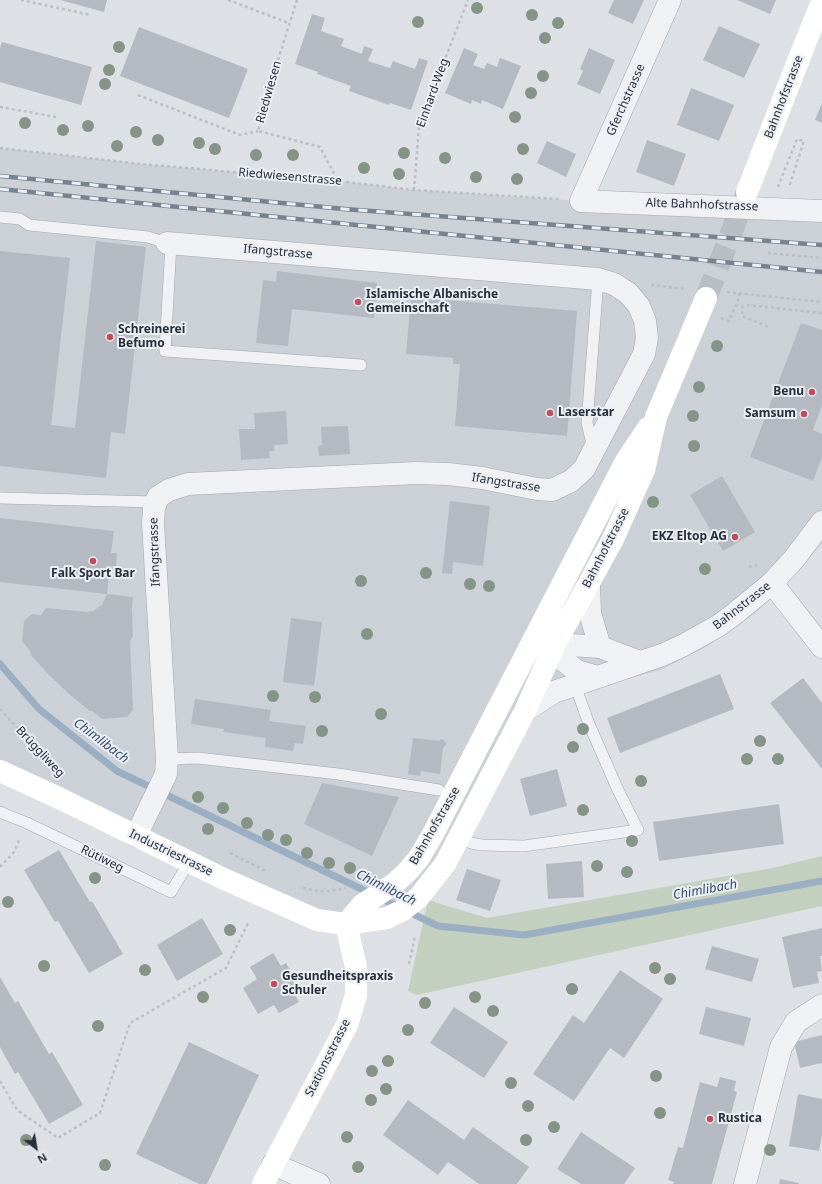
<!DOCTYPE html>
<html>
<head>
<meta charset="utf-8">
<style>
	body { margin:0 }
	#map { position:relative; width:822px; height:1184px; overflow:hidden; background:#dde1e6; font-family:"Noto Sans",sans-serif }
	canvas { display:block }
	.north { position:absolute; left:16px; top:1128px; width:40px; height:40px; -webkit-text-stroke:3px #eceff4; paint-order:stroke; rotate:149deg; font-size:11px; font-weight:700; line-height:16px; text-align:center; color:#282f3b }
	.north::after { content:''; display:block; margin:auto; width:14px; height:18px; background:#282f3b; clip-path:polygon(50% 0,100% 100%,50% 72%,0 100%) }
</style>
</head>
<body>
<div id="map">
<canvas width="822" height="1184"></canvas>
<div class="north">N</div>
</div>
<script>
const g = document.querySelector('canvas').getContext('2d');
g.lineJoin = 'round';
function fill(path, color) {
  g.fillStyle = color;
  g.fill(path, 'evenodd');
}
function toPath(rows) {
  const path = new Path2D();
  for (const r of rows) {
    path.moveTo(r[0], r[1]);
    for (let i = 2; i < r.length; i += 2) path.lineTo(r[i], r[i + 1]);
  }
  return path;
}
function stroke(path, color, width, dash) {
  g.strokeStyle = color;
  g.lineWidth = width;
  g.lineCap = dash ? 'butt' : 'round';
  g.setLineDash(dash || []);
  g.stroke(path);
}
function label(font, color, halo, rows, align = 'center') {
  g.font = font + ' "Noto Sans",sans-serif';
  g.lineWidth = 4;
  g.setLineDash([]);
  g.textBaseline = 'middle';
  g.strokeStyle = halo;
  g.fillStyle = color;
  for (const [text, x, y, turn = 0] of rows) {
    g.save();
    g.translate(x, y);
    g.rotate((+turn || 0) * Math.PI / 180);
    g.textAlign = isNaN(turn) ? turn : align;
    if (halo) g.strokeText(text, 0, 0);
    g.fillText(text, 0, 0);
    g.restore();
  }
}
const built = toPath([
	[0,148,141,164,338,181,414,190,581,201,822,221,822,543,805,564,755,613,708,646,661,670,563,696,538,714,531,723,428,900,346,924,0,771]
]);
const green = toPath([
	[822,856,822,906,417,995,408,991,428,900,487,918,773,868]
]);
const stream = toPath([
	[0,664,39,709,117,771,438,926,524,935,822,881]
]);
const building = toPath([
	[60,0,107,0,104,12],
	[614,0,644,0,633,24,608,13],
	[737,0,776,0,770,14],
	[312,14,325,18,321,31,344,39,341,46,362,54,364,46,373,49,368,61,390,68,393,61,415,69,419,58,428,61,411,110,390,103,389,105,349,91,351,86,317,74,318,72,295,64],
	[719,26,760,44,744,78,703,60],
	[139,27,248,69,229,118,120,76],
	[2,42,92,67,81,105,0,82,0,48],
	[464,48,478,54,473,65,484,69,487,63,497,67,500,58,521,66,503,109,482,100,481,104,472,100,471,104,445,93],
	[589,48,615,60,600,94,577,84,583,71,580,69],
	[691,88,734,105,719,141,677,125],
	[822,103,822,123,815,120],
	[647,140,686,154,674,186,636,172],
	[547,141,576,154,566,177,537,163],
	[96,241,146,247,125,434,111,432,106,478,0,466,0,251,70,258,51,425,75,428],
	[277,271,377,283,374,318,292,309,288,346,256,343,263,280,276,282],
	[411,297,577,311,567,436,455,426,460,364,453,364,453,358,406,354],
	[801,323,822,330,822,405,813,430,822,434,822,457,813,481,750,457],
	[286,411,288,444,274,445,274,451,269,451,270,458,241,460,239,429,255,429,254,413],
	[348,426,350,454,319,456,318,446,322,445,321,427],
	[722,476,755,532,723,551,690,495],
	[450,501,490,506,483,566,453,562,452,574,442,573],
	[0,518,114,531,111,553,117,553,116,566,110,566,107,594,133,597,132,608,133,636,130,641,133,710,127,717,102,719,92,711,90,711,69,694,49,675,31,655,30,651,22,641,24,621,32,614,41,615,46,608,87,612,93,611,102,605,107,594,0,582],
	[291,618,322,622,314,686,283,682],
	[720,674,734,709,620,753,607,718],
	[803,678,822,703,822,769,770,703],
	[195,699,271,710,269,721,306,726,303,744,295,743,293,751,265,747,266,738,223,732,224,729,191,724],
	[413,738,439,741,441,739,444,740,446,743,446,745,443,748,440,774,421,771,420,776,408,774],
	[557,769,567,806,530,816,520,779],
	[322,783,399,797,372,856,304,824],
	[779,804,784,844,659,861,653,822],
	[59,850,90,902,92,901,123,954,89,973,58,921,55,922,24,870],
	[582,861,584,897,548,899,546,864],
	[467,869,501,880,490,911,456,900],
	[202,918,223,954,177,981,157,945],
	[822,928,822,956,820,956,822,971,817,972,819,983,793,988,782,937],
	[712,946,759,959,752,982,705,969],
	[273,953,281,966,286,963,301,989,294,994,299,1002,279,1013,274,1005,258,1014,243,988,257,979,250,967],
	[620,970,663,999,624,1058,610,1048,574,1101,533,1074,573,1015,584,1023],
	[0,977,15,1003,18,1001,49,1054,52,1052,83,1105,49,1124,18,1072,15,1074,0,1047],
	[454,1007,508,1042,484,1078,430,1043],
	[706,1007,751,1018,744,1046,699,1034],
	[822,1035,822,1063,800,1068,794,1042],
	[189,1042,259,1075,207,1184,199,1184,136,1154],
	[720,1077,736,1081,734,1091,737,1092,712,1184,673,1184,674,1182,668,1180,678,1147,683,1148,700,1082,717,1087],
	[798,1094,822,1099,822,1135,819,1151,789,1146],
	[408,1100,464,1140,473,1127,529,1167,517,1184,479,1184,448,1162,438,1175,383,1135],
	[581,1132,635,1168,624,1184,581,1184,557,1169],
	[780,1179,799,1183,799,1184,779,1184]
]);
const secondaryTunnel = toPath([
	[706,298,747,192]
]);
const path = toPath([
	[21,0,91,15],
	[228,0,289,23],
	[297,0,278,60,258,131,320,147,338,181],
	[138,95,240,135,258,131],
	[0,107,56,117],
	[0,148,141,164,338,181,414,190,559,199],
	[778,187,797,139,804,141,789,187],
	[414,190,419,126,468,0],
	[768,253,822,258],
	[651,285,686,289],
	[727,292,822,302],
	[740,293,736,305,743,307,742,316,769,327],
	[747,305,822,313],
	[721,318,729,321,736,305],
	[749,567,757,565],
	[0,709,57,771],
	[230,853,266,871],
	[0,867,14,852,20,838],
	[303,888,318,891,331,891,346,888],
	[409,964,415,936],
	[0,1081,17,1110,58,1138,100,1113,130,1023,226,968,248,923]
]);
const service = toPath([
	[0,217,20,219,29,225,148,237,167,243],
	[171,243,165,351,361,365],
	[593,448,587,423,598,279],
	[0,498,156,502],
	[167,759,198,758,338,774,439,790],
	[0,812,27,823,171,892,189,862],
	[459,837,471,843,482,845,524,846,638,830,618,790,589,724,575,685]
]);
const minor = toPath([
	[670,0,581,201,822,211],
	[772,583,822,647],
	[136,836,166,774,167,759,153,523,154,508,158,497,169,490,188,484,416,473,448,474,482,478,537,489,552,490,571,481,584,469,644,354,647,338,645,321,639,306,628,293,614,284,598,279,167,243],
	[273,1164,319,1184],
	[745,1184,781,1047,796,1022,822,1005]
]);
const tertiary = toPath([
	[589,583,590,613,600,647],
	[550,634,564,661,577,671,598,677],
	[538,647,555,644,600,647,640,662],
	[525,711,554,692,662,655,682,646,718,626,733,615,772,583,794,559,822,522]
]);
const secondary = toPath([
	[747,192,806,41,822,2],
	[0,771,59,798,224,879,317,920,346,924,387,918,403,910,419,897,445,864,525,711,555,644,589,583,613,539,644,470,656,417,706,298],
	[346,924,362,905,394,884,407,872,419,858,433,834,626,461,648,428],
	[263,1184,347,1025,356,995,356,967,346,924]
]);
const rail = toPath([
	[0,176,344,209,822,245],
	[0,189,822,272]
]);
const trees = [
	[477,8],
	[532,15],
	[418,22],
	[558,23],
	[545,38],
	[119,47],
	[109,70],
	[543,76],
	[105,84],
	[531,93],
	[515,117],
	[25,123],
	[88,126],
	[63,130],
	[136,132],
	[158,140],
	[199,143],
	[117,146],
	[215,149],
	[523,149],
	[404,153],
	[256,155],
	[293,155],
	[445,158],
	[364,168],
	[399,174],
	[476,177],
	[517,179],
	[717,346],
	[699,387],
	[693,416],
	[694,446],
	[653,502],
	[705,569],
	[426,573],
	[361,581],
	[470,584],
	[489,586],
	[367,634],
	[273,696],
	[315,697],
	[381,714],
	[583,729],
	[322,731],
	[760,741],
	[573,747],
	[747,759],
	[778,759],
	[641,781],
	[198,797],
	[223,808],
	[583,810],
	[247,823],
	[208,829],
	[268,835],
	[286,840],
	[632,841],
	[307,853],
	[329,863],
	[597,866],
	[350,868],
	[627,872],
	[95,878],
	[8,902],
	[230,930],
	[44,966],
	[655,968],
	[145,970],
	[670,979],
	[572,989],
	[203,997],
	[475,997],
	[425,1003],
	[493,1011],
	[98,1026],
	[408,1030],
	[388,1061],
	[372,1071],
	[656,1076],
	[511,1083],
	[386,1089],
	[371,1100],
	[528,1106],
	[660,1113],
	[554,1127],
	[347,1137],
	[26,1140],
	[526,1140],
	[770,1150],
	[105,1165],
	[358,1167]
];
const markers = [
	[358,302,4,"#c14c5e"],
	[110,337,4,"#c14c5e"],
	[812,392,4,"#c14c5e"],
	[550,413,4,"#c14c5e"],
	[804,414,4,"#c14c5e"],
	[735,537,4,"#c14c5e"],
	[93,561,4,"#c14c5e"],
	[274,984,4,"#c14c5e"],
	[710,1119,4,"#c14c5e"]
];
const streetNames = [
	["Riedwiesen",269,92,-74],
	["Einhard-Weg",433,93,-70],
	["Bahnhofstrasse",784,97,-69],
	["Gferchstrasse",626,100,-66],
	["Riedwiesenstrasse",290,177,5],
	["Alte Bahnhofstrasse",702,205,2],
	["Ifangstrasse",278,252,5],
	["Ifangstrasse",506,483,9],
	["Bahnhofstrasse",606,548,-63],
	["Ifangstrasse",155,552,-92],
	["Bahnstrasse",742,606,-38],
	["Brüggliweg",40,752,47],
	["Bahnhofstrasse",435,826,-60],
	["Industriestrasse",171,853,26],
	["Rütiweg",102,859,26],
	["Stationsstrasse",328,1058,-63]
];
const poiNames = [
	["Islamische Albanische",366,295],
	["Gemeinschaft",366,309],
	["Schreinerei",118,330],
	["Befumo",118,344],
	["Benu",804,392,"right"],
	["Laserstar",558,413],
	["Samsum",796,414,"right"],
	["EKZ Eltop AG",727,537,"right"],
	["Falk Sport Bar",93,574,"center"],
	["Gesundheitspraxis",282,977],
	["Schuler",282,991],
	["Rustica",718,1119]
];
const waterNames = [
	["Chimlibach",101,741,37],
	["Chimlibach",386,888,26],
	["Chimlibach",705,890,-10]
];
fill(built, '#ccd0d7');
fill(green, '#c3cfbf');
stroke(stream, '#9bafc3', 7);
fill(building, '#b5bac2');
stroke(secondaryTunnel, '#b9bdc4', 22, [22, 11]);
stroke(service, '#a3a8af', 12);
stroke(minor, '#a3a8af', 23);
stroke(tertiary, '#a3a8af', 23);
stroke(path, '#bcbfc4', 2.5, [3, 3]);
stroke(service, '#f0f1f4', 11);
stroke(minor, '#f0f1f4', 22);
stroke(tertiary, '#f0f1f4', 22);
stroke(secondary, '#fff', 22);
stroke(rail, '#78818e', 4.5);
stroke(rail, '#eceff4', 3, [9]);
g.fillStyle = '#859486';
for (const [x, y] of trees) {
  g.beginPath();
  g.arc(x, y, 6, 0, 2 * Math.PI);
  g.fill();
}
for (const [x, y, r, color] of markers) {
  const dot = new Path2D();
  dot.arc(x, y, r, 0, 2 * Math.PI);
  g.fillStyle = color;
  g.fill(dot);
  stroke(dot, '#eceff4', 1.5);
}
label('12px', '#282f3b', '#eceff4', streetNames);
label('bold 12px', '#282f3b', '#eceff4', poiNames, 'left');
label('italic 13px', '#364e6b', '#eceff4', waterNames);
</script>
</body>
</html>
